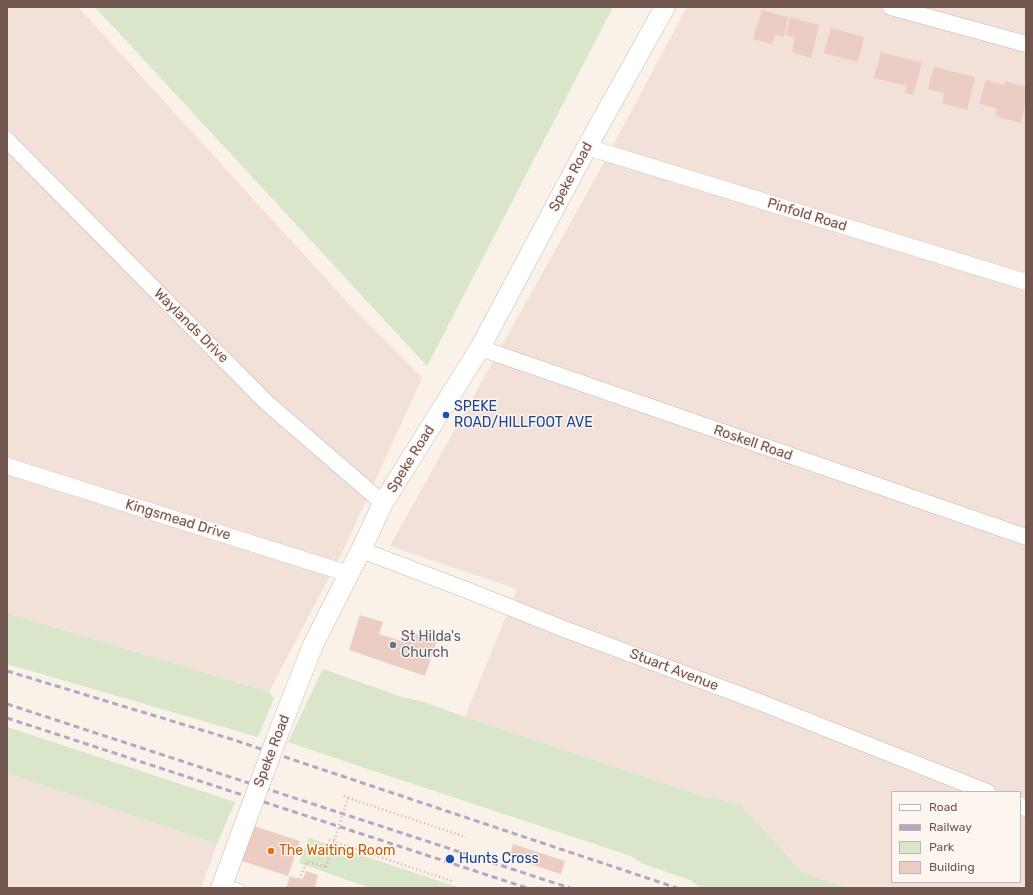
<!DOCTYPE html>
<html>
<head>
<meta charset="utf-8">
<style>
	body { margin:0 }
	#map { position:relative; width:1033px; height:895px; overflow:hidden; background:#faf1e9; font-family:Rubik,sans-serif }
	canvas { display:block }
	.frame { position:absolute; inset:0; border:8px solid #725650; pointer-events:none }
	.legend { position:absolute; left:891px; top:791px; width:130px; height:92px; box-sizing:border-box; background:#fdf5ef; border:1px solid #c5b5af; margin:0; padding:5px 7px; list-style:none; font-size:12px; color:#725650 }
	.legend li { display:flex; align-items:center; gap:8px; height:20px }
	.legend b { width:20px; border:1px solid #c5b5af }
</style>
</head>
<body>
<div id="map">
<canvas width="1033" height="895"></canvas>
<div class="frame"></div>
<ul class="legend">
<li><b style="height:5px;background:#fff"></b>Road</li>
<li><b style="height:5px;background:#b2a8c3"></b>Railway</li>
<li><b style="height:11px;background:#dae6c9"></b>Park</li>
<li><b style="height:11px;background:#eccdc4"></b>Building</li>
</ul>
</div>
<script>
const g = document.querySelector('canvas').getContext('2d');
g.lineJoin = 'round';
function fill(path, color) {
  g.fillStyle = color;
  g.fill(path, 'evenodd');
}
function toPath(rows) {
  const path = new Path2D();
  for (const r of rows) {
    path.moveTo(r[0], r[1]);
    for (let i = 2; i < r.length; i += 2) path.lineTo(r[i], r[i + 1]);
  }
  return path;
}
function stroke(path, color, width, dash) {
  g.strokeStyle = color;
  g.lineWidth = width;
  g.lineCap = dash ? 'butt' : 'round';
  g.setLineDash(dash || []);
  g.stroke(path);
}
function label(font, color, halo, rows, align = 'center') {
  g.font = font + ' Rubik,sans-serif';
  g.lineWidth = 3;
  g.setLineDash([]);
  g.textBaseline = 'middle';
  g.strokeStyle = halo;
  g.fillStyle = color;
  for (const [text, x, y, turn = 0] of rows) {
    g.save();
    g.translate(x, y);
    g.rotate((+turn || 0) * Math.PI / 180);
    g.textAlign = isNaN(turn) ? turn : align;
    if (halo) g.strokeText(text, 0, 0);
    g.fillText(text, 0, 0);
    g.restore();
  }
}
const residential = toPath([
	[7,7,78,7,348,303,422,378,345,547,269,692,7,613],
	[687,7,1026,7,1026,888,849,888,803,873,740,804,699,795,465,717,517,589,390,546,601,168],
	[892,792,1020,792,1020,882,892,882],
	[7,773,217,844,201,888,7,888]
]);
const green = toPath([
	[95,7,613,7,427,366],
	[7,613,269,692,274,698,258,737,7,664],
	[323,669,402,697,424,702,465,717,699,795,740,804,803,873,849,888,701,888,690,880,643,864,631,856,356,765,288,742],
	[7,727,235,802,217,844,7,773],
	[309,838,461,888,370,888,299,863]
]);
const building = toPath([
	[762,10,788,17,784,37,775,35,772,44,753,39],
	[790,17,819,25,811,58,792,52,795,38,786,35],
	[831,28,864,37,858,62,824,53],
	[881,52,922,63,913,95,905,93,907,86,874,78],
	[934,67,975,77,967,110,942,103,944,93,928,89],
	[986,80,1004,85,1005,81,1026,87,1026,100,1021,123,995,116,997,108,979,104],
	[360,615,383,622,379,634,401,641,404,630,437,640,425,676,349,650],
	[254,826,300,841,288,876,242,861],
	[513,844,565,861,561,874,509,857],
	[306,871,318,875,315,888,286,888,290,876,302,880]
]);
const path = toPath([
	[348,798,466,837],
	[329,840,452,881],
	[299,879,307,862,326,867]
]);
const service = toPath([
	[223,883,240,888]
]);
const minor = toPath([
	[891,7,1026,44],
	[7,140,267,403,383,503],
	[587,147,1026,282],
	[480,348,1026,537],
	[7,466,349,574],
	[361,550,464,589,564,629,762,703,987,792],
	[1020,805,1026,808]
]);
const tertiary = toPath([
	[280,729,313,645,361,550,383,503,480,348,587,147,665,7],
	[221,888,237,845]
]);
const rail = toPath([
	[7,671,228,738,677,888],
	[7,704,570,888],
	[7,718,527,888]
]);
const pathBridge = toPath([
	[326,867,348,798,342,795]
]);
const tertiaryBridge = toPath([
	[237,845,280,729]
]);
const markers = [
	[446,415,4,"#1a4fb4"],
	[393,645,4,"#6b7280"],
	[271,851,4,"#e8710a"],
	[450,859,5,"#1a4fb4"]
];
const streetNames = [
	["Speke Road",571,177,-62],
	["Pinfold Road",807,215,17],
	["Waylands Drive",191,326,45],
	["Roskell Road",753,443,19],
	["Speke Road",411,459,-58],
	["Kingsmead Drive",178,520,17],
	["Stuart Avenue",674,670,21],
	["Speke Road",272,751,-69]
];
const transitNames = [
	["SPEKE",454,407],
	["ROAD/HILLFOOT AVE",454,423],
	["Hunts Cross",459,859]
];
const worshipNames = [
	["St Hilda's",401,637],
	["Church",401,653]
];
const foodNames = [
	["The Waiting Room",279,851]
];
fill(residential, '#f1e1d8');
fill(green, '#dae6c9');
fill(building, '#eccdc4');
stroke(service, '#cbb8b0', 9);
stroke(minor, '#cbb8b0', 17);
stroke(tertiary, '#cbb8b0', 21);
stroke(path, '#d1b0a7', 2.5, [1, 3]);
stroke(service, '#fff', 8);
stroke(minor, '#fff', 16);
stroke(tertiary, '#fff', 20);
stroke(rail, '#b2a8c3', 3, [6, 4]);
stroke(tertiaryBridge, '#cbb8b0', 21, []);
stroke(pathBridge, '#d1b0a7', 2.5, [1, 3]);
stroke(tertiaryBridge, '#fff', 20);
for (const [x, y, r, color] of markers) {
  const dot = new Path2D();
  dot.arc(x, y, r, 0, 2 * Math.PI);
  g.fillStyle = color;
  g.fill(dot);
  stroke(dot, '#fdf5ef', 1.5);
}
label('14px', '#725650', '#fdf5ef', streetNames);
label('14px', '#164399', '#fdf5ef', transitNames, 'left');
label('14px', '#5b616d', '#fdf5ef', worshipNames, 'left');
label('14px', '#c56008', '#fdf5ef', foodNames, 'left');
</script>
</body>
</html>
